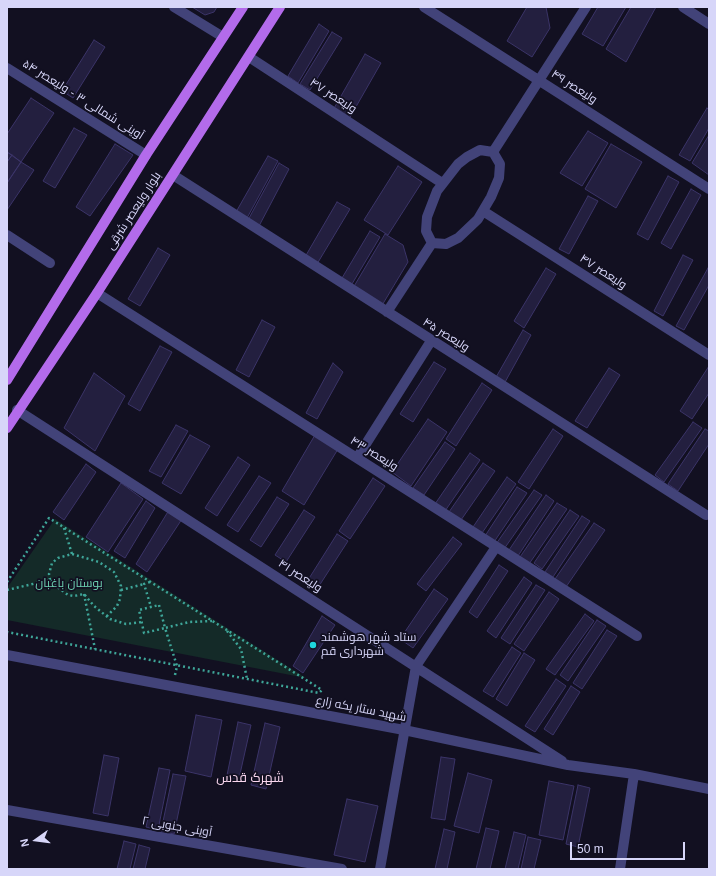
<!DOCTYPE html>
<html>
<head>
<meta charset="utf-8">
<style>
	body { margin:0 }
	#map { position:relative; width:716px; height:876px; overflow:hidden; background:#121021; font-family:Helvetica,sans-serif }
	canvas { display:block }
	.frame { position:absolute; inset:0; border:8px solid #d7d6f9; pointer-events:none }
	.north { position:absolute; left:16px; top:820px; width:40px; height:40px; -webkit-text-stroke:3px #121021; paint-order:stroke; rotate:256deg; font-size:11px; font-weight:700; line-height:16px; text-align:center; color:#d7d6f9 }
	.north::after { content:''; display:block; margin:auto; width:14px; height:18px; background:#d7d6f9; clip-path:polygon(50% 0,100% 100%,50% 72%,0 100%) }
	.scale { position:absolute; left:570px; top:842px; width:115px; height:18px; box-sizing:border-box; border:2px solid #d7d6f9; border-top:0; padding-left:5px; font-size:12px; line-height:14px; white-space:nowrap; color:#d7d6f9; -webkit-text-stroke:3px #121021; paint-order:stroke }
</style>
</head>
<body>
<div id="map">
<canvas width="716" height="876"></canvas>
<div class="frame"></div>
<div class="north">N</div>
<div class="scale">50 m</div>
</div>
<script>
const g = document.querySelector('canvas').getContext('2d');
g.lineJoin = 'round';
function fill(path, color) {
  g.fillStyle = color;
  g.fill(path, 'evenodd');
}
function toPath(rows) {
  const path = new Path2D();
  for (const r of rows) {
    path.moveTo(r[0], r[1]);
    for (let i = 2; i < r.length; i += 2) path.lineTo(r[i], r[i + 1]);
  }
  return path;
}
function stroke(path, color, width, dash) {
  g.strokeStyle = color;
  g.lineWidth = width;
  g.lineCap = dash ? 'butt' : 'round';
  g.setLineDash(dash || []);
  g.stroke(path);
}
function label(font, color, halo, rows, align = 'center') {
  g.font = font + ' Helvetica,Cairo,sans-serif';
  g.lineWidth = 3.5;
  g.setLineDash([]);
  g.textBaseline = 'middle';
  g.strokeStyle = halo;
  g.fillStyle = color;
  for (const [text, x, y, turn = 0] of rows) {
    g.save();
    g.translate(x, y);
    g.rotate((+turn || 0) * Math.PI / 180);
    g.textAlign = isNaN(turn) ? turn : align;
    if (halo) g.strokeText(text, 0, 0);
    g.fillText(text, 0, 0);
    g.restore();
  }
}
const green = toPath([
	[55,519,306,678,7,620,7,588]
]);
const building = toPath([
	[192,7,217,7,214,12,205,15,192,7],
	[527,7,546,7,550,28,532,57,507,41,527,7],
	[598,7,626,7,603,46,582,34,598,7],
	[631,7,656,7,626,62,606,49,631,7],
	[319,24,329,31,298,83,288,76,319,24],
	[332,32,342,38,310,90,300,84,332,32],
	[94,40,105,47,73,98,62,91,94,40],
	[365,54,381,63,349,119,333,110,365,54],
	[31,98,54,113,21,162,7,152,7,134,31,98],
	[707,108,709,110,709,128,690,161,679,155,707,108],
	[74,128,87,135,55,188,43,181,74,128],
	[588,131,608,143,582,186,560,173,588,131],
	[709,135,709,175,692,163,709,135],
	[115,144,133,155,90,216,76,207,115,144],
	[611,144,642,162,616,208,585,189,611,144],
	[7,152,12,155,7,162,7,152],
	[12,155,21,162,7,183,7,162,12,155],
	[268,156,278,161,247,218,236,212,268,156],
	[21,162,34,170,7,210,7,183,21,162],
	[279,163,289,169,259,226,248,220,279,163],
	[398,166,422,182,388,235,364,220,398,166],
	[668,176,679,182,648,240,637,234,668,176],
	[691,189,701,195,671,249,661,243,691,189],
	[588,196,598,201,569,254,559,249,588,196],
	[337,202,350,209,317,264,305,257,337,202],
	[370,231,380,237,352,284,342,278,370,231],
	[385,234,403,245,408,262,381,307,353,288,385,234],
	[158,248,170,255,140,306,128,299,158,248],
	[683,255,693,260,663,316,654,311,683,255],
	[546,268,556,274,524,328,514,321,546,268],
	[708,268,709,285,684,330,676,326,708,268],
	[262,320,275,327,249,377,236,370,262,320],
	[523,330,531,335,504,384,495,379,523,330],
	[160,346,172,352,140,411,128,404,160,346],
	[434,362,446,369,413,422,400,414,434,362],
	[333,363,343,372,317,419,306,413,333,363],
	[709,366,709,393,692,419,680,411,709,366],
	[609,368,620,375,587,428,575,421,609,368],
	[94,373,125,396,95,451,64,428,94,373],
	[482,383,492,390,456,446,446,439,482,383],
	[428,419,447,432,411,486,392,472,428,419],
	[693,422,702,428,664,482,655,475,693,422],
	[176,425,188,431,161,477,149,471,176,425],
	[553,429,563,436,529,489,518,482,553,429],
	[705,429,709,431,709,444,678,491,668,484,705,429],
	[190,435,210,446,181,494,162,483,190,435],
	[315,435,338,449,304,505,282,491,315,435],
	[445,442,455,449,424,495,413,488,445,442],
	[470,453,480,460,445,511,435,504,470,453],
	[238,457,250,465,217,516,205,508,238,457],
	[483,463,495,471,461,520,449,512,483,463],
	[86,464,96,472,64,520,53,512,86,464],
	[259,476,271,483,238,532,227,525,259,476],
	[507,477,516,484,482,533,473,527,507,477],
	[373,478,385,486,350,539,339,531,373,478],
	[121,483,143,499,108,552,86,537,121,483],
	[517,487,527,493,494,542,485,536,517,487],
	[534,490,542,495,504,549,496,544,534,490],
	[546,495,554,501,516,559,507,553,546,495],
	[277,497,289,504,261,547,250,540,277,497],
	[146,501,155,508,125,558,114,551,146,501],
	[557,503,567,509,529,564,520,557,557,503],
	[169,510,182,519,147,572,136,564,169,510],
	[304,510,315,517,286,562,275,555,304,510],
	[570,510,579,516,542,569,534,563,570,510],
	[582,516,590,521,553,577,545,572,582,516],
	[594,523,605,530,566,587,555,579,594,523],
	[337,534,348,541,319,586,308,580,337,534],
	[453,537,462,544,426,591,417,584,453,537],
	[499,565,508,571,477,618,469,612,499,565],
	[524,577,532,583,496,638,487,631,524,577],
	[536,585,545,590,510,644,501,638,536,585],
	[434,589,448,599,413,648,400,639,434,589],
	[549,592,559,599,524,651,514,644,549,592],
	[585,614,594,621,555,675,546,669,585,614],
	[322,616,335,625,303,673,293,666,322,616],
	[597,620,606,626,568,681,560,675,597,620],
	[607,630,617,636,582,689,573,683,607,630],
	[512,647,521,653,493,697,483,691,512,647],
	[524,653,535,660,507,706,496,699,524,653],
	[556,679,566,686,535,732,525,726,556,679],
	[571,686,580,692,553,735,544,729,571,686],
	[196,715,222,720,211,777,185,771,196,715],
	[238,722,251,725,238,783,226,780,238,722],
	[265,723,280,727,266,789,251,785,265,723],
	[104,755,119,758,108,816,93,813,104,755],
	[441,757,455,759,445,820,431,818,441,757],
	[159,768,170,770,158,830,146,827,159,768],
	[468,773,492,780,479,833,454,826,468,773],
	[173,774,186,776,174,834,161,831,173,774],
	[549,781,574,786,563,840,539,835,549,781],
	[578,785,590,788,578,847,566,844,578,785],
	[347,799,378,806,365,862,334,855,347,799],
	[486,828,499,831,490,869,476,869,486,828],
	[444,829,455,832,447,869,435,869,444,829],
	[514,832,526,835,518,869,505,869,514,832],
	[528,837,541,840,534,869,521,869,528,837],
	[124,841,136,844,130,869,117,869,124,841],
	[139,845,150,848,145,869,133,869,139,845]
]);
const path = toPath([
	[64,528,72,554],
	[50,580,49,574,52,563,58,558,72,554,99,562,114,572,121,586,120,599,117,606,106,617],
	[7,582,49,518,322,690,319,693,7,632],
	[150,582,144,584,151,607],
	[7,590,50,580,56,586,68,595,74,596,84,594,94,606,110,619,126,624,142,622],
	[121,590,144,584],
	[84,594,95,649],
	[159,605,165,628,144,633,139,610,159,605],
	[227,631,241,649,247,679],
	[175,675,177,666,165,628,189,622,212,621]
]);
const minor = toPath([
	[174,7,223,37],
	[424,7,709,189],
	[683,7,709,24],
	[249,57,442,183],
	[7,68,146,155],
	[480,150,493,152,500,164,499,178,491,197,478,219,458,238,446,244,432,243,426,231,427,217,437,191,458,164,467,157,480,150],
	[493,152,586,7],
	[173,175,706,515],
	[483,211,709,355],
	[7,235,50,263],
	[97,293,637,636],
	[387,312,432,243],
	[17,410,562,761],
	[357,458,431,341],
	[7,655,404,730,568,765,634,774,709,789],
	[7,810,342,869],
	[380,869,416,666,496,547],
	[620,869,634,774]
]);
const major = toPath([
	[7,380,146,155,243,7],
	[7,428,97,293,280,7]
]);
const markers = [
	[313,645,4,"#1ed6dd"]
];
const streetNames = [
	["ولیعصر ۴۹",574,87,33],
	["ولیعصر ۴۷",333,96,33],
	["آوینی شمالی ۳ - ولیعصر ۵۴",83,100,32],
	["بلوار ولیعصر شرقی",134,211,-57],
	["ولیعصر ۴۷",603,272,33],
	["ولیعصر ۴۵",446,335,32],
	["ولیعصر ۴۳",374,454,32],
	["ولیعصر ۴۱",300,576,33],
	["شهید ستار یکه زارع",361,709,11],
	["آوینی جنوبی ۲",177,827,10]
];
const parkNames = [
	["بوستان باغبان",69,584]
];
const poiNames = [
	["ستاد شهر هوشمند",321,638],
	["شهرداری قم",321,652]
];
const neighbourhoodNames = [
	["شهرک قدس",250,778]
];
fill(green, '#142a28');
fill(building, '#231f3f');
stroke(building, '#3b3468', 1);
stroke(path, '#3ea598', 2.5, [2, 3]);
stroke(minor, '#424379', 10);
stroke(major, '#b36beb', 10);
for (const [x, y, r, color] of markers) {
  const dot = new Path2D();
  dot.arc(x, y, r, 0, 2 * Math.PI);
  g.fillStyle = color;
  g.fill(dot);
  stroke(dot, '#121021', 1.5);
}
label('12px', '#d7d6f9', '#121021', streetNames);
label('12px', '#6ccfb0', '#121021', parkNames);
label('12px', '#d7d6f9', '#121021', poiNames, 'left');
label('13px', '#fad7ef', '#121021', neighbourhoodNames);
</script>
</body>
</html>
